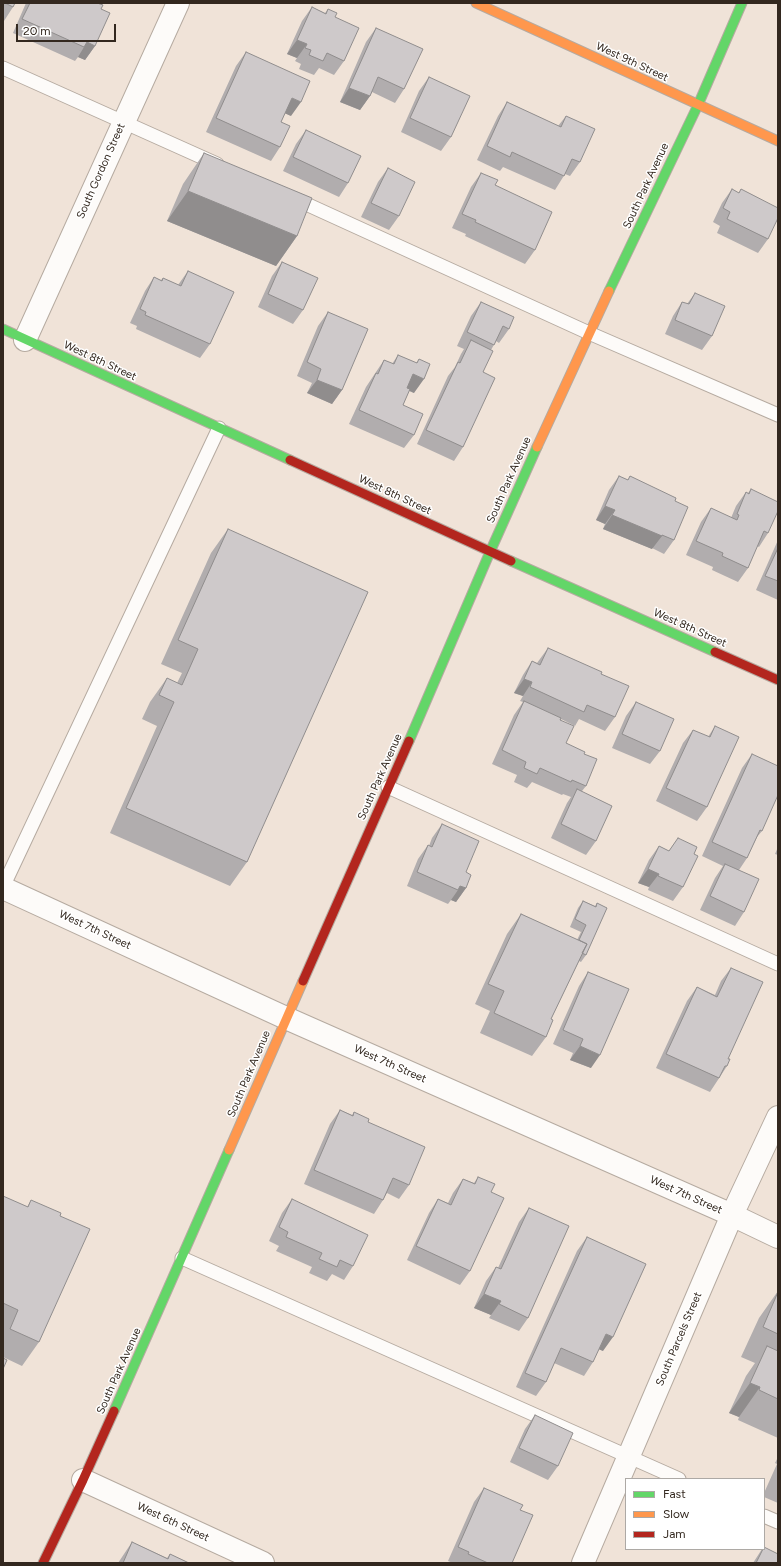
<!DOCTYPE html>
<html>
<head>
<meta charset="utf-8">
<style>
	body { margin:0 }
	#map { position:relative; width:781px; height:1566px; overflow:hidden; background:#f0e3d8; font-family:Figtree,sans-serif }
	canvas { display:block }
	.frame { position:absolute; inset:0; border:4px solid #33281f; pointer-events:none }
	.legend { position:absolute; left:625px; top:1478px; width:140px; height:72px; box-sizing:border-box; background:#fff; border:1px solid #ada9a5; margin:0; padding:5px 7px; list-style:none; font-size:12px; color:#33281f }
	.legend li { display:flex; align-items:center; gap:8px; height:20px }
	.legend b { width:20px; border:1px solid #ada9a5 }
	.scale { position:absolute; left:16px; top:24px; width:100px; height:18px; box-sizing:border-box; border:2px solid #33281f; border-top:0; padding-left:5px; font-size:12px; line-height:14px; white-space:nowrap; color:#33281f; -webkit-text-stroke:3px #fff; paint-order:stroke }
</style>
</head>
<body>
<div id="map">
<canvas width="781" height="1566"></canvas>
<div class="frame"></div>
<ul class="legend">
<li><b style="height:5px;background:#63d668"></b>Fast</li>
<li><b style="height:5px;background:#ff974d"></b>Slow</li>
<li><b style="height:5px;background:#b3261e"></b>Jam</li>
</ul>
<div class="scale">20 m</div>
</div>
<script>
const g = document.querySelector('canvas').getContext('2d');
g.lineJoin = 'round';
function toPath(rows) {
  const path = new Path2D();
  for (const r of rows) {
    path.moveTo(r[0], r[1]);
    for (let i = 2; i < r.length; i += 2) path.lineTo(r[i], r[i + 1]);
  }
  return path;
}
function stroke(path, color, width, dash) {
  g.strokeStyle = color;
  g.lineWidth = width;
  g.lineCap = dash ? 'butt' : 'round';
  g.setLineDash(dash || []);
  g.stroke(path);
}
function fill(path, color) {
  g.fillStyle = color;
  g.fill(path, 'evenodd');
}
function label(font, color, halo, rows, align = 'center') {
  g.font = font + ' Figtree,sans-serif';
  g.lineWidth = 3;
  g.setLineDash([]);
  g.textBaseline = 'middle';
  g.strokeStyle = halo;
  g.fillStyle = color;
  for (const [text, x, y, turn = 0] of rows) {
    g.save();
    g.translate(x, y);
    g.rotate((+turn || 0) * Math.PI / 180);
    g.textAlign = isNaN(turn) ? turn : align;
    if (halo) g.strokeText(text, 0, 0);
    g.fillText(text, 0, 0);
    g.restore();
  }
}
const lane = toPath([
	[3,68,217,164],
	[293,198,589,333,778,415],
	[388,787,778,964],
	[3,887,219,428],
	[182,1258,679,1479],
	[764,1516,778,1522]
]);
const street = toPath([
	[25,340,178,3],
	[3,888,286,1018,732,1215,778,1237],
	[83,1480,263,1563],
	[583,1563,732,1215,778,1117]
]);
const fast = toPath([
	[609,291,698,105,742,3],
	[3,329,290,460],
	[511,561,715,652],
	[409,741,490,552,537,447],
	[114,1411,229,1150]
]);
const slow = toPath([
	[476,3,778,141],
	[537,447,609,291],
	[229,1150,303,981]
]);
const jam = toPath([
	[290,460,511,561],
	[715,652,778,680],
	[303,981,409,741],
	[43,1563,83,1480,114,1411]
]);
const wall = toPath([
	[3,3,15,3,13,7,4,21,3,20],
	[26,3,97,3,101,9,95,46,85,60,78,57,75,61,13,33],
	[312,7,325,13,328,9,335,17,344,61,334,75,319,68,314,75,299,69,301,64,295,61,297,58,287,54,302,21],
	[376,28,404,89,395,103,372,92,370,96,360,110,340,102,366,42],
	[246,52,291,116,285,113,281,122,280,147,271,161,206,132,236,66],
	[429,77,451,137,441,151,401,132,419,91],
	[507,102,558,126,566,116,580,162,570,176,565,174,555,190,503,167,500,171,477,160,498,116],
	[306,130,348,183,339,197,283,171,296,144],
	[204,153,297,236,276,266,167,221,183,184],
	[388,168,399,216,389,230,361,217,378,182],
	[481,173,495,185,535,250,525,264,465,236,466,234,452,228,471,187],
	[732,189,739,193,741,189,768,239,758,253,717,233,720,226,713,222,722,203],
	[282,262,303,310,293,324,258,307,272,276],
	[188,271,210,344,200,358,136,329,137,326,130,323,145,291,154,277,161,280,163,278,178,285],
	[695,293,712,336,702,350,665,334,673,316,682,302,687,304],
	[481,302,509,329,499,343,496,341,491,350,483,372,463,447,454,461,417,444,448,376,455,367,461,354,464,349,457,346,471,316],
	[328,312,342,390,332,404,307,393,312,383,297,376,318,326],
	[398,355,416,363,419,359,414,393,409,391,403,405,414,435,404,448,349,424,366,387,384,360,392,364],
	[619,476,628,480,630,476,675,501,674,540,664,554,652,548,652,549,603,529,605,524,596,520,609,490],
	[751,489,768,533,759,547,757,546,748,568,738,582,712,570,713,567,686,555,701,522,711,508,731,518,736,506,746,492,748,493],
	[228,529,247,862,230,886,110,833,157,726,142,719,150,702,167,678,177,683,182,673,161,664,211,553],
	[778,540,778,600,756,590],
	[548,648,601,674,615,717,605,731,579,719,575,726,561,719,566,743,584,754,586,786,582,791,596,841,586,855,551,838,567,803,571,797,563,794,562,795,532,782,527,788,514,782,517,775,492,764,514,715,523,702,520,701,523,696,514,693,523,675,532,661,537,663],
	[636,702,660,751,650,764,612,748,626,716],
	[715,726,707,807,697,821,656,801,683,743,693,730,708,737],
	[752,754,762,831,757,837,747,858,739,870,744,912,735,926,700,910,715,878,723,866,702,856,742,768],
	[442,824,466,872,466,888,456,902,451,900,448,904,407,886,418,859,428,845,429,846,432,838],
	[678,838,694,854,683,887,673,901,648,890,649,887,638,883,649,860,659,846,669,851],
	[778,847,778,855,775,854],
	[583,901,595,906,597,903,586,955,581,962,579,961,551,1019,546,1037,532,1056,480,1033,490,1011,475,1004,507,934,521,914,577,940,581,932,570,927,578,908],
	[731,968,728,1059,727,1066,710,1092,656,1068,687,1001,697,987,715,995,721,981],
	[588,972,591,1068,570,1060,573,1053,553,1044,579,986],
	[340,1110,352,1115,354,1112,368,1122,409,1185,399,1199,387,1193,383,1200,374,1214,304,1184,330,1124],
	[478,1177,491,1192,470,1271,460,1285,407,1260,429,1213,438,1199,448,1203,453,1193,463,1179,474,1183],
	[3,1196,27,1207,31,1200,60,1216,39,1342,22,1366,3,1357],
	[292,1199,353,1266,344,1280,332,1274,327,1281,309,1273,312,1267,276,1251,279,1246,269,1241,282,1213],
	[529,1208,528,1318,519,1331,489,1318,491,1315,474,1308,486,1281,496,1267,498,1268,519,1222],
	[587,1237,603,1351,599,1349,593,1362,584,1376,554,1363,546,1382,536,1396,516,1387,577,1251],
	[778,1291,778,1438,738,1420,739,1417,729,1413,746,1376,755,1363,741,1357,759,1318],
	[535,1415,558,1466,548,1480,510,1462,525,1429],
	[778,1457,778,1503,764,1497,764,1493,777,1464,775,1463],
	[484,1488,520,1510,512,1563,453,1563,448,1561,474,1502],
	[132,1542,167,1558,170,1554,189,1563,118,1563],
	[762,1549,764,1549,778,1563,753,1563]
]);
const shadedWall = toPath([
	[297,40,307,44,297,58,287,54],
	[87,42,95,46,85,60,78,57],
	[349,88,370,96,360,110,340,102],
	[292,98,301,102,291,116,282,112],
	[188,191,297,236,276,266,167,221],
	[413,374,424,379,414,393,404,388],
	[317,380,342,390,332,404,307,393],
	[605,506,615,510,605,524,596,520],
	[612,515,662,536,652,549,603,529],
	[524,679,532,682,523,696,514,693],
	[648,869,659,874,649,887,638,883],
	[460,886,466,888,456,902,451,900,458,890],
	[580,1046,600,1055,591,1068,570,1060],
	[484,1294,501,1301,491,1315,474,1308],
	[606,1334,613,1337,603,1351,596,1348],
	[750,1383,760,1387,739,1417,729,1413]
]);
const building = toPath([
	[5,3,15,3,13,7,5,3],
	[30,3,97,3,103,5,101,9,110,13,95,46,87,42,84,47,22,19,30,3],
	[312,7,326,14,328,9,337,13,335,17,359,28,344,61,327,53,323,61,309,55,311,50,305,48,307,44,297,40,312,7],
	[376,28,423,49,404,89,378,77,370,96,349,88,376,28],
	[246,52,310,81,301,102,292,98,281,122,290,126,280,147,216,118,246,52],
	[429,77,470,96,451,137,410,118,429,77],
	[507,102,561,127,566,116,595,129,580,162,572,159,564,176,512,152,510,157,487,146,507,102],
	[306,130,361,156,348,183,293,157,306,130],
	[204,153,312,198,297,236,188,191,204,153],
	[388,168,415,182,399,216,371,203,388,168],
	[481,173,498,180,495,185,552,212,535,250,475,222,476,220,462,214,481,173],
	[732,189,739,193,741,189,778,208,778,218,768,239,727,219,730,212,723,208,732,189],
	[282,262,318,278,303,310,268,294,282,262],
	[188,271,234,292,210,344,145,315,146,312,140,309,154,277,162,281,163,278,181,286,188,271],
	[695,293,725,306,712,336,675,320,682,302,689,304,695,293],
	[481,302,514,317,509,329,503,326,494,345,467,332,481,302],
	[328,312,368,329,342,390,317,380,321,369,307,362,328,312],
	[471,340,493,351,483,372,495,378,463,447,426,430,458,362,460,363,471,340],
	[398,355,417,363,419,359,430,364,424,379,413,374,407,388,410,389,403,405,423,414,414,435,359,410,376,373,378,374,384,360,394,364,398,355],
	[619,476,628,480,630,476,676,498,675,501,688,507,674,540,662,535,662,536,612,515,615,510,605,506,619,476],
	[751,489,778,502,778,511,768,533,764,531,748,568,722,556,723,553,696,541,711,508,737,520,739,515,737,514,746,492,749,494,751,489],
	[228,529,368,592,247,862,126,808,174,702,159,695,167,678,182,685,198,649,178,640,228,529],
	[778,548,778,581,765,576,778,548],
	[548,648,602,672,601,674,629,686,615,717,587,705,584,712,530,687,532,682,524,679,532,661,540,665,548,648],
	[524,701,561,718,560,720,574,726,566,743,585,752,584,754,597,759,586,786,572,780,571,782,540,768,537,774,524,768,526,762,502,750,524,701],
	[636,702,674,719,660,751,622,734,636,702],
	[715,726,739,737,707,807,666,788,693,730,710,737,715,726],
	[752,754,778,766,778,795,762,831,760,830,747,858,712,842,752,754],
	[577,789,612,806,596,841,561,824,577,789],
	[442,824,479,841,466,872,471,875,466,888,460,886,458,890,417,872,428,845,432,847,442,824],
	[678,838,697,847,694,854,698,856,683,887,658,876,659,874,648,869,659,846,669,851,678,838],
	[725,864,759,879,744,912,710,896,725,864],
	[583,901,596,907,597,903,607,908,586,955,582,953,587,944,579,940,586,925,575,919,583,901],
	[521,914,587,944,551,1019,553,1020,546,1037,494,1013,504,991,488,984,521,914],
	[731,968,763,982,728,1059,730,1059,727,1066,725,1066,719,1078,666,1054,697,987,717,997,731,968],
	[588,972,629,989,600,1055,580,1046,583,1039,563,1030,588,972],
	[340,1110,353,1116,354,1112,369,1119,368,1122,425,1147,409,1185,393,1178,383,1200,314,1170,340,1110],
	[478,1177,495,1184,491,1192,504,1198,470,1271,416,1246,438,1199,451,1205,463,1179,475,1184,478,1177],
	[3,1196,28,1207,31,1200,61,1213,60,1216,90,1229,39,1342,10,1329,18,1310,3,1303,3,1196],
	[292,1199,368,1235,353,1266,340,1260,337,1267,319,1259,322,1253,286,1237,288,1232,279,1227,292,1199],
	[529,1208,569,1226,528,1318,499,1304,501,1301,484,1294,496,1267,501,1269,529,1208],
	[587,1237,646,1264,613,1337,606,1334,593,1362,561,1348,546,1382,525,1373,587,1237],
	[778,1292,778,1334,763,1327,778,1292],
	[767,1346,778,1351,778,1399,759,1390,760,1387,750,1383,767,1346],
	[3,1358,7,1360,3,1369,3,1358],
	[535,1415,573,1433,558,1466,519,1448,535,1415],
	[484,1488,523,1505,520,1510,533,1515,512,1563,488,1563,468,1554,469,1552,458,1547,484,1488],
	[132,1542,168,1559,170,1554,189,1563,123,1563,132,1542],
	[764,1547,778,1554,778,1563,756,1563,763,1549,764,1549,764,1547]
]);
const streetNames = [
	["West 9th Street",632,62,25],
	["South Gordon Street",101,171,-66],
	["South Park Avenue",646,186,-65],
	["West 8th Street",100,361,25],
	["South Park Avenue",509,480,-66],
	["West 8th Street",395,495,25],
	["West 8th Street",690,628,24],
	["South Park Avenue",380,777,-66],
	["West 7th Street",95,930,25],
	["West 7th Street",390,1064,24],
	["South Park Avenue",249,1074,-67],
	["West 7th Street",686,1195,24],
	["South Parcels Street",679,1339,-67],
	["South Park Avenue",119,1371,-66],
	["West 6th Street",173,1522,25]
];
stroke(lane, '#b5aaa0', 15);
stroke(street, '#b5aaa0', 24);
stroke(fast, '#b5aaa0', 11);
stroke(slow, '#b5aaa0', 11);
stroke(jam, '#b5aaa0', 11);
stroke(lane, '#fdfbf9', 13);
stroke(street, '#fdfbf9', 22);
stroke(fast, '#63d668', 9);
stroke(slow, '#ff974d', 9);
stroke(jam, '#b3261e', 9);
fill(wall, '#b1adae');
fill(shadedWall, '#908d8d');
fill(building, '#cec9ca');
stroke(building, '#908d8d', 1);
label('11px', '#33281f', '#fff', streetNames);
</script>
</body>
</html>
